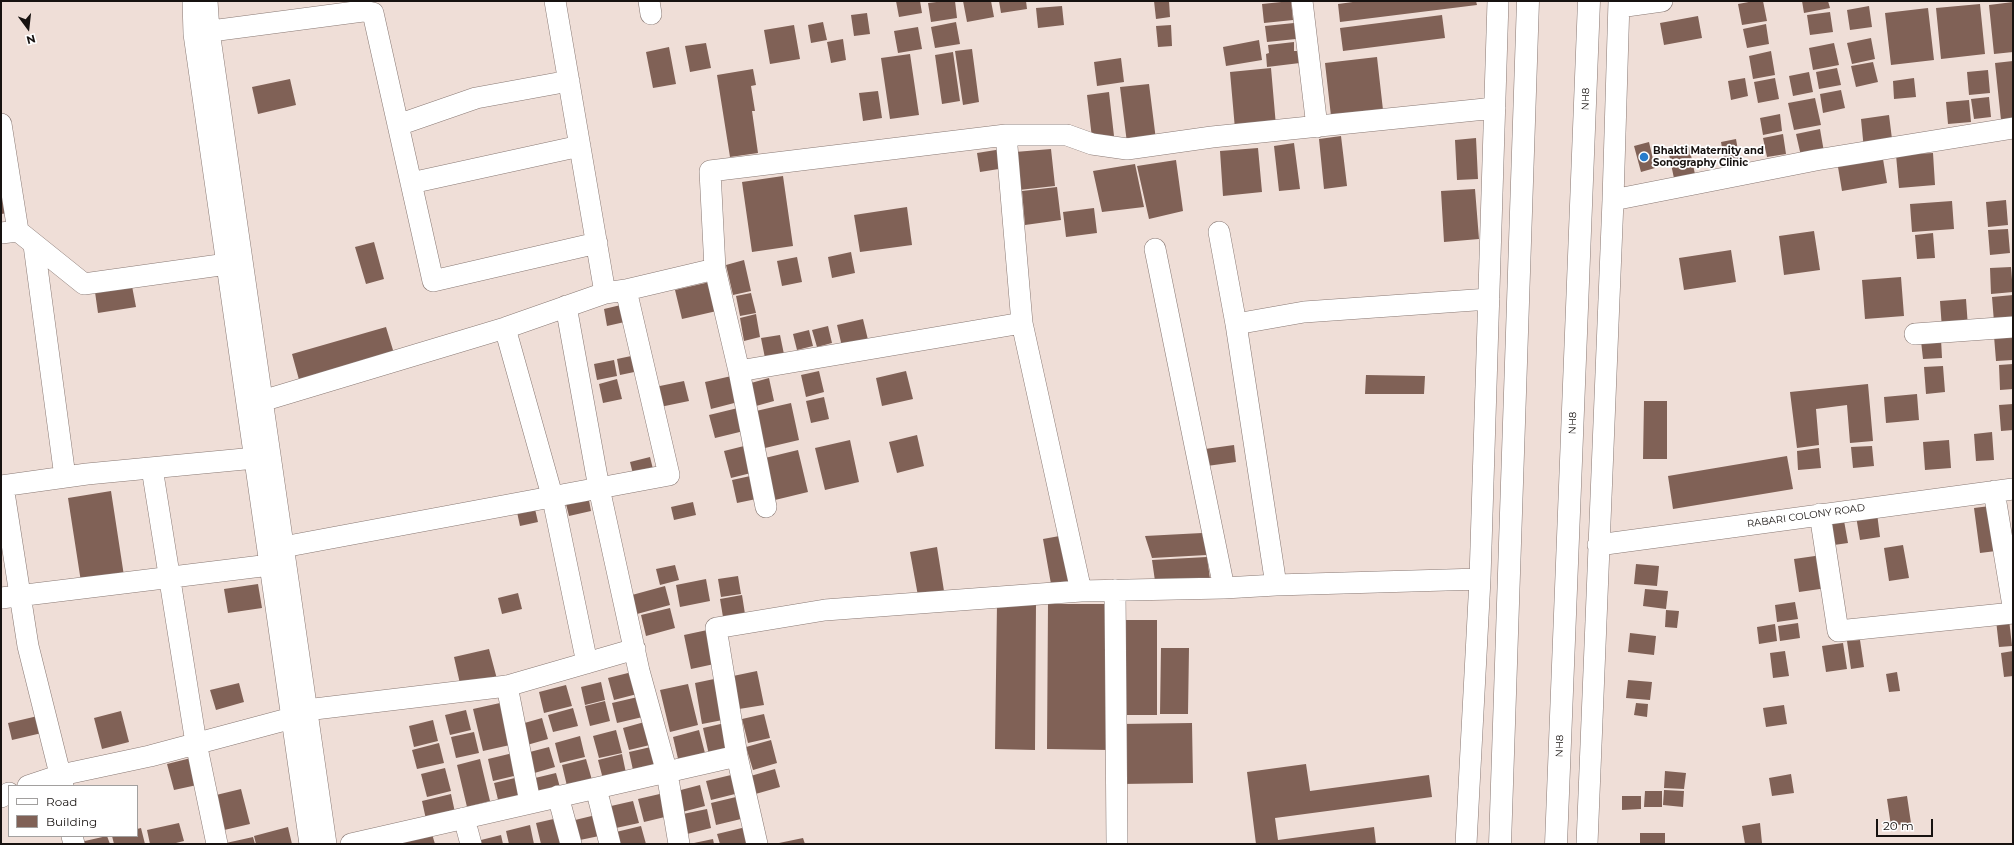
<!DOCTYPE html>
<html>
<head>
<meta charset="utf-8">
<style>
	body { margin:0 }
	#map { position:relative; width:2014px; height:845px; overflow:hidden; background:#efded7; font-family:Montserrat,sans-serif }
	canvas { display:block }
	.frame { position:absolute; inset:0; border:2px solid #171210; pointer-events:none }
	.legend { position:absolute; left:8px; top:785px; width:130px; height:52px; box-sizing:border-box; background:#fff; border:1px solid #a2a09f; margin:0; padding:5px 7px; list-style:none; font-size:12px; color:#171210 }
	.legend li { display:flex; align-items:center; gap:8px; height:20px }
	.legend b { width:20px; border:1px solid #a2a09f }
	.north { position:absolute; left:8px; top:8px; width:40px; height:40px; -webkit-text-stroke:3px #fff; paint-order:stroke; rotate:165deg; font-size:11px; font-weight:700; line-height:16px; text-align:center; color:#171210 }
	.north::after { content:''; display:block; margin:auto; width:14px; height:18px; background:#171210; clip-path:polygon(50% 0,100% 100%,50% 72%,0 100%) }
	.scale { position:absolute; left:1876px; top:819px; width:57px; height:18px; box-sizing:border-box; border:2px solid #171210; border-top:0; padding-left:5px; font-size:12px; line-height:14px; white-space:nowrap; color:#171210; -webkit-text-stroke:3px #fff; paint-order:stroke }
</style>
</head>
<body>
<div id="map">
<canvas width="2014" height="845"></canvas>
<div class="frame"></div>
<ul class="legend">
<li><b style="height:5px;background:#fff"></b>Road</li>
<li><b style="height:11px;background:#806156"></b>Building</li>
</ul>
<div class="north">N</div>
<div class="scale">20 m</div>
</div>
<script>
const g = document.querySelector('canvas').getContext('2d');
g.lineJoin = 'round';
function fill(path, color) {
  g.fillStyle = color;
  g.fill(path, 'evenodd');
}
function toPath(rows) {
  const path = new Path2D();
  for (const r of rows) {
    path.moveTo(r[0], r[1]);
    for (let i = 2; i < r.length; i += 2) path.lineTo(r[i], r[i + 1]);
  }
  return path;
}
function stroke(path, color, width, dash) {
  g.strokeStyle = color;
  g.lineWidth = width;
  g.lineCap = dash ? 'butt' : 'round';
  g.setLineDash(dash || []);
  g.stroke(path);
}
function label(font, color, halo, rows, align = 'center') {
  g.font = font + ' Montserrat,sans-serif';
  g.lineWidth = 3.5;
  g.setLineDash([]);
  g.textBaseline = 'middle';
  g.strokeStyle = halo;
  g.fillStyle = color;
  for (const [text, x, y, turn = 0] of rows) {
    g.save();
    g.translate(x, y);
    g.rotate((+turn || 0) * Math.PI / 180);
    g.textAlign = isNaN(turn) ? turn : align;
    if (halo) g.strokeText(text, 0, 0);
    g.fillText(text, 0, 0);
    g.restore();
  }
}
const building = toPath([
	[896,1,920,1,922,13,899,17],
	[945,1,955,1,957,18,931,22,928,3],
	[963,1,991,1,994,17,967,22],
	[999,1,1026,1,1027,9,1001,13],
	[1154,1,1169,1,1170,17,1156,19],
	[1291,1,1293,20,1264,23,1262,4],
	[1360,1,1476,1,1477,5,1340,22,1338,4],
	[1754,1,1763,1,1767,21,1742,25,1738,4],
	[1802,1,1828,1,1830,8,1804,13],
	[2013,2,2013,52,1994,54,1989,5],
	[1980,4,1985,54,1941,59,1936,8],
	[1062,6,1064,25,1038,28,1036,8],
	[1869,6,1872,27,1850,30,1847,10],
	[1928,8,1934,60,1891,65,1885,13],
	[1830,12,1833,32,1810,35,1807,15],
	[867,13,870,34,854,36,851,15],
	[1442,15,1445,38,1343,51,1340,28],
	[1698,16,1702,38,1664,45,1660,23],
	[823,22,827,40,811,43,808,25],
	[956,22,960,44,935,48,931,27],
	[1294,23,1296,39,1267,42,1265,26],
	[1766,24,1769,44,1747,48,1743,29],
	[794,25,800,59,770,64,764,30],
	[1171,25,1172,46,1158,47,1156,26],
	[918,27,922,49,898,53,894,31],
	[1871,38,1875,59,1852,64,1847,43],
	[843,39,846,60,831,63,827,42],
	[1259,40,1262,60,1226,66,1223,47],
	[1294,42,1294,51,1298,51,1300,63,1267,67,1266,54,1269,53,1268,45],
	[706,43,711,68,690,72,685,46],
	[1834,43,1839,65,1813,70,1809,48],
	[669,47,676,84,653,88,646,52],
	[972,49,979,102,963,105,955,51],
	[1771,51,1775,75,1753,79,1749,56],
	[953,52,960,101,942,104,935,55],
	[910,54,919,115,890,119,881,58],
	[1377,57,1383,110,1331,116,1325,63],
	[1121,58,1124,82,1097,86,1094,62],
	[2013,61,2013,119,2001,120,1995,63],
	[1873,62,1878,82,1856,87,1851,66],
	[1271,68,1276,126,1235,129,1230,72],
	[1837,68,1841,85,1819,89,1816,72],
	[753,69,756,85,751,86,755,111,752,111,758,153,730,157,717,75],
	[1988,70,1990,93,1969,95,1967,72],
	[1809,72,1813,92,1793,96,1789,76],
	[1745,78,1748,96,1731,100,1728,81],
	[1775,78,1779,99,1758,103,1754,82],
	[1914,78,1916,97,1894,99,1893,81],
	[290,79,296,105,258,114,252,87],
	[1149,84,1156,140,1127,143,1120,87],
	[1841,90,1845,108,1823,113,1820,94],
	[878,91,882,118,863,121,859,93],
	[1109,92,1114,136,1092,138,1087,95],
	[1989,97,1991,117,1974,119,1971,99],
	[1815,98,1821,125,1794,130,1788,103],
	[1969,100,1971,122,1948,124,1946,102],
	[1780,114,1782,131,1763,135,1760,118],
	[1889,115,1893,147,1864,150,1861,119],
	[1820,129,1824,152,1801,156,1796,134],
	[1783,134,1786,154,1767,157,1763,138],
	[1341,136,1347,186,1324,189,1319,139],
	[1476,138,1478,179,1457,180,1455,140],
	[1736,139,1740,162,1725,165,1721,142],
	[1649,142,1655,168,1641,172,1634,146],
	[1294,143,1300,189,1279,191,1274,146],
	[1689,146,1696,179,1675,183,1668,150],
	[1258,148,1262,192,1223,196,1220,151],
	[1002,149,1005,168,980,172,977,153],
	[1051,149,1055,186,1019,190,1015,152],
	[1882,153,1887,183,1842,191,1837,161],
	[1933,153,1935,185,1899,188,1896,155],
	[1176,160,1183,211,1149,219,1137,166],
	[1135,164,1144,207,1102,212,1093,171],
	[783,176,793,246,752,252,742,182],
	[1057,187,1061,220,1025,225,1022,191],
	[1475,189,1479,239,1444,242,1441,191],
	[1,191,9,213,1,214],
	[2006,200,2008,225,1988,227,1986,202],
	[1952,201,1954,229,1912,232,1910,204],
	[907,207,912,245,860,252,854,215],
	[1094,208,1097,233,1066,237,1063,212],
	[2008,229,2010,253,1990,255,1988,230],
	[1814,231,1820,270,1784,275,1779,236],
	[1933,233,1935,258,1917,259,1915,235],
	[374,242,384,279,366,284,355,247],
	[1731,250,1736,282,1684,290,1679,258],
	[851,252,855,273,832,278,828,257],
	[797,257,802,282,782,286,777,261],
	[744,260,751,291,733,295,726,265],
	[2011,267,2013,292,1991,294,1990,268],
	[1901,277,1904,316,1865,319,1862,280],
	[714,281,721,310,682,319,675,290],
	[132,286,136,307,98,313,95,292],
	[751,293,756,313,740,316,736,296],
	[2013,295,2013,321,1994,322,1992,297],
	[1966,299,1968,327,1942,329,1940,301],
	[625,304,629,321,607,326,604,309],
	[756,314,760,337,744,341,740,318],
	[863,319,869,344,843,351,837,325],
	[828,326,832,343,817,347,812,330],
	[386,327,396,360,301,387,292,354],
	[809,330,813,346,797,350,793,334],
	[780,335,785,359,766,363,761,338],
	[2013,335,2013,360,1996,361,1994,336],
	[1941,339,1942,358,1923,359,1921,341],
	[636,355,639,371,620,375,617,359],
	[614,360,617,376,597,380,594,364],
	[2013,364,2013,389,2000,390,1999,365],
	[1943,366,1945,392,1926,394,1924,367],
	[819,371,824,392,806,397,801,375],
	[906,371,913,399,882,406,876,378],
	[736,375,742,401,711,409,705,382],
	[1366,375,1425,376,1424,394,1365,394],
	[769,378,774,401,756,406,751,383],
	[617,379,622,399,603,403,599,384],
	[684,381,689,401,660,407,655,387],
	[1868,384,1873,441,1850,443,1847,405,1816,409,1819,445,1797,448,1790,392],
	[1917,394,1919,420,1886,423,1884,397],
	[824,397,829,419,811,423,806,401],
	[1644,401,1667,401,1667,459,1643,459],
	[791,403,799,440,765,448,756,411],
	[2013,404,2013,430,2001,431,1999,405],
	[742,407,748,430,715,438,709,415],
	[1992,432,1994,460,1976,461,1974,434],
	[917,435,924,466,897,473,889,442],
	[850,440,859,482,825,490,815,448],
	[1949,440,1951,468,1925,470,1923,442],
	[748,445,755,472,731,478,724,451],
	[1234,445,1236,462,1207,466,1205,449],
	[1872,446,1874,466,1853,468,1851,447],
	[1819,448,1821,468,1798,470,1797,451],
	[798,450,808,492,775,500,765,458],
	[1787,456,1793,489,1673,509,1668,476],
	[650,457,654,473,634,478,630,462],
	[755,475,761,498,737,503,732,480],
	[111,491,124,576,81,582,68,498],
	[588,495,591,511,569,516,565,500],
	[693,502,696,515,674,520,671,507],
	[1990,506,1996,551,1980,553,1974,508],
	[535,509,538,522,520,526,517,512],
	[1877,513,1880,537,1860,540,1856,516],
	[1843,515,1848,543,1834,545,1830,517],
	[1202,533,1207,555,1152,558,1145,536],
	[1065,535,1074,580,1051,584,1043,539],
	[1903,545,1909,578,1889,581,1884,548],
	[937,547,944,591,918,596,910,552],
	[1822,555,1827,588,1799,592,1794,559],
	[1207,557,1210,579,1155,581,1152,560],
	[1636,564,1659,566,1657,586,1634,584],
	[675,565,679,580,660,585,656,569],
	[738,576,741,594,721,597,718,579],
	[706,579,710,601,680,607,676,585],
	[258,584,262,608,228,613,224,589],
	[665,586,670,605,637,614,632,595],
	[1645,589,1668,591,1666,609,1643,606],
	[518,593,522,609,502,614,498,598],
	[742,595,745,614,723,617,720,599],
	[1795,602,1798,619,1777,622,1775,605],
	[997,603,1036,603,1035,750,995,749],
	[1048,604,1110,604,1109,750,1047,749],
	[670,608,675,628,646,636,641,615],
	[1666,610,1679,611,1677,628,1665,627],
	[2009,619,2012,646,1999,647,1996,620],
	[1121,620,1157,620,1157,715,1122,715],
	[1798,623,1800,638,1780,641,1778,626],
	[1775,624,1777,641,1759,644,1757,627],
	[712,629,719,663,691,669,684,635],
	[1630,633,1656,636,1654,655,1628,652],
	[1860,640,1864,667,1851,669,1847,641],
	[1843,643,1847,669,1826,672,1822,646],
	[1161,648,1189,648,1188,714,1160,714],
	[489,649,497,679,461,688,454,657],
	[1785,651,1789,676,1773,678,1770,653],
	[2013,651,2013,676,2004,677,2001,653],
	[636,671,641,693,614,700,608,678],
	[757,671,764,705,739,709,733,676],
	[1897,672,1900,691,1889,692,1886,674],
	[719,678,728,719,702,724,695,683],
	[1628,680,1652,682,1650,700,1626,698],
	[601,682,605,700,585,705,581,687],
	[239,683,244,702,216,710,210,690],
	[688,684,698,725,670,732,660,690],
	[566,685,572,706,544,713,539,692],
	[642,696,647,716,617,723,612,703],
	[605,701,610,721,590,726,585,706],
	[500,703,510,745,483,751,473,709],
	[1636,703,1648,704,1647,717,1634,715],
	[1784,705,1787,724,1766,727,1763,708],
	[573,708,578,726,553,732,548,715],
	[466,710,471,730,450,735,445,715],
	[121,711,129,742,102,749,94,718],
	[764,714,770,738,748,743,742,719],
	[42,715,46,732,12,740,8,723],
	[542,718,548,739,527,745,521,724],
	[433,720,438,741,414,747,409,726],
	[648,721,654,744,629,750,623,728],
	[725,723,732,750,709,755,703,728],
	[1192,723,1193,783,1120,784,1120,724],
	[616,730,622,753,599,758,593,736],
	[699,730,706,757,679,763,673,737],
	[474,732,479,753,456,758,451,737],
	[580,736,585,757,560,763,555,743],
	[771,740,777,763,753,770,746,747],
	[439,743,444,763,417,769,412,750],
	[655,746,659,764,633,770,629,752],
	[549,747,555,767,531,774,526,753],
	[513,753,518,775,493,781,488,759],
	[622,754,626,773,603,779,598,760],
	[191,758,197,785,174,790,167,764],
	[480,759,490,801,467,807,457,765],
	[586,759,592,780,567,786,562,765],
	[1306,764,1310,791,1429,775,1432,797,1275,818,1278,840,1374,827,1376,844,1256,844,1247,772],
	[445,768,451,791,427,797,421,774],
	[775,769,780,787,752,795,747,777],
	[1665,771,1686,773,1684,789,1664,788],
	[556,773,561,791,539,797,535,778],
	[1791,774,1794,793,1772,796,1769,778],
	[731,775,735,794,711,800,706,781],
	[519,777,525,802,500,808,494,783],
	[700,785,705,806,682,812,677,791],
	[241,789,250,824,220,831,212,796],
	[1664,790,1684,791,1683,807,1663,805],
	[1645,791,1662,791,1662,807,1644,807],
	[664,793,669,816,644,822,638,799],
	[451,794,456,817,427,824,422,801],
	[1622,796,1641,796,1641,809,1622,810],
	[1907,796,1911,823,1891,826,1887,799],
	[736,797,741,819,716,825,711,803],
	[633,801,639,823,616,828,611,806],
	[707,809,711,828,687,834,683,814],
	[600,814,604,835,580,840,575,820],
	[558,818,564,844,541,844,536,823],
	[179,823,184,841,172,844,150,844,147,830],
	[1760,823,1762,843,1745,844,1742,826],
	[530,825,534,844,509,844,506,831],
	[641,826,646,844,619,844,616,832],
	[288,827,292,844,256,844,254,836],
	[746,827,750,844,720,844,717,834],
	[141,828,145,844,114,844,112,836,137,836,137,829],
	[1640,833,1665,833,1665,844,1640,844],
	[432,834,435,844,394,844],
	[501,835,503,844,478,844,477,841],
	[107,836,110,844,77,844,76,843],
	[253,837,255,844,226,844,226,843],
	[803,838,805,844,779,844,779,843],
	[713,839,714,844,694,844,694,843]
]);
const minor = toPath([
	[193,1,194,34,310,844],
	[207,1,209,31,326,844],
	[649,1,651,14],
	[1302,1,1317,127],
	[1619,7,1662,1],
	[196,33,363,11,373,13,433,281,597,243],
	[1,124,18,231],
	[398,125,476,98,569,81],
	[1006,135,1067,135,1092,144,1127,149,1212,137,1495,108],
	[411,183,580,146],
	[1613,200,1816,160,2013,128],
	[1219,232,1236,324,1276,585],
	[1,233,18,231,84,284,227,264],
	[34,245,65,477],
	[1155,249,1224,588],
	[715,269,710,171,1006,135,1022,323,739,371],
	[626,290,715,269,739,371,766,507],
	[566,306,599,488,639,671,667,773,679,844],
	[1022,323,1081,591,1224,588,1276,585,1480,579],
	[1236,324,1304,312,1489,299],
	[505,328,553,499,587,663],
	[1915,334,2013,327],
	[262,401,505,328,605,293,555,1],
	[152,468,196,743,217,844],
	[1,486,87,474,255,458],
	[3,486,28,646,63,786],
	[1994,491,2013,606],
	[1820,514,1838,631,2013,613],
	[1598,545,2013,489],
	[283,547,669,475,626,290,605,293],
	[1115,590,1117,844],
	[1,598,270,565],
	[507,686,530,802],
	[306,710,507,686,635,649],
	[737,756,716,628,825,610,1081,591],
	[28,786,61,775,150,756,292,718],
	[596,788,610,844],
	[558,796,571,844],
	[1,797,9,793],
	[464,818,471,844],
	[72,836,74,844],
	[351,844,737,756,757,844],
	[1466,844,1480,579,1498,1],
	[1587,844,1613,200,1619,1]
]);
const major = toPath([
	[1500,844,1528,1],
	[1556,844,1589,1]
]);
const markers = [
	[1644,157,5,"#287ccb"]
];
const streetNames = [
	["NH8",1586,99,-88],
	["NH8",1573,423,-88],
	["RABARI COLONY ROAD",1806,516,-8],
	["NH8",1560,746,-88]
];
const poiNames = [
	["Bhakti Maternity and",1653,151],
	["Sonography Clinic",1653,163]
];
fill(building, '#806156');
stroke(minor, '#897974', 22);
stroke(major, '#897974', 23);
stroke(minor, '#fff', 21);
stroke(major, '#fff', 22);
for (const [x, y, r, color] of markers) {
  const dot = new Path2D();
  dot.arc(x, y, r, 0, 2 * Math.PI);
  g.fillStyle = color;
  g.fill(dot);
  stroke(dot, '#fff', 1.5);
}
label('10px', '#171210', '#fff', streetNames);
label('bold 10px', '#171210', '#fff', poiNames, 'left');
</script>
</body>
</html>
